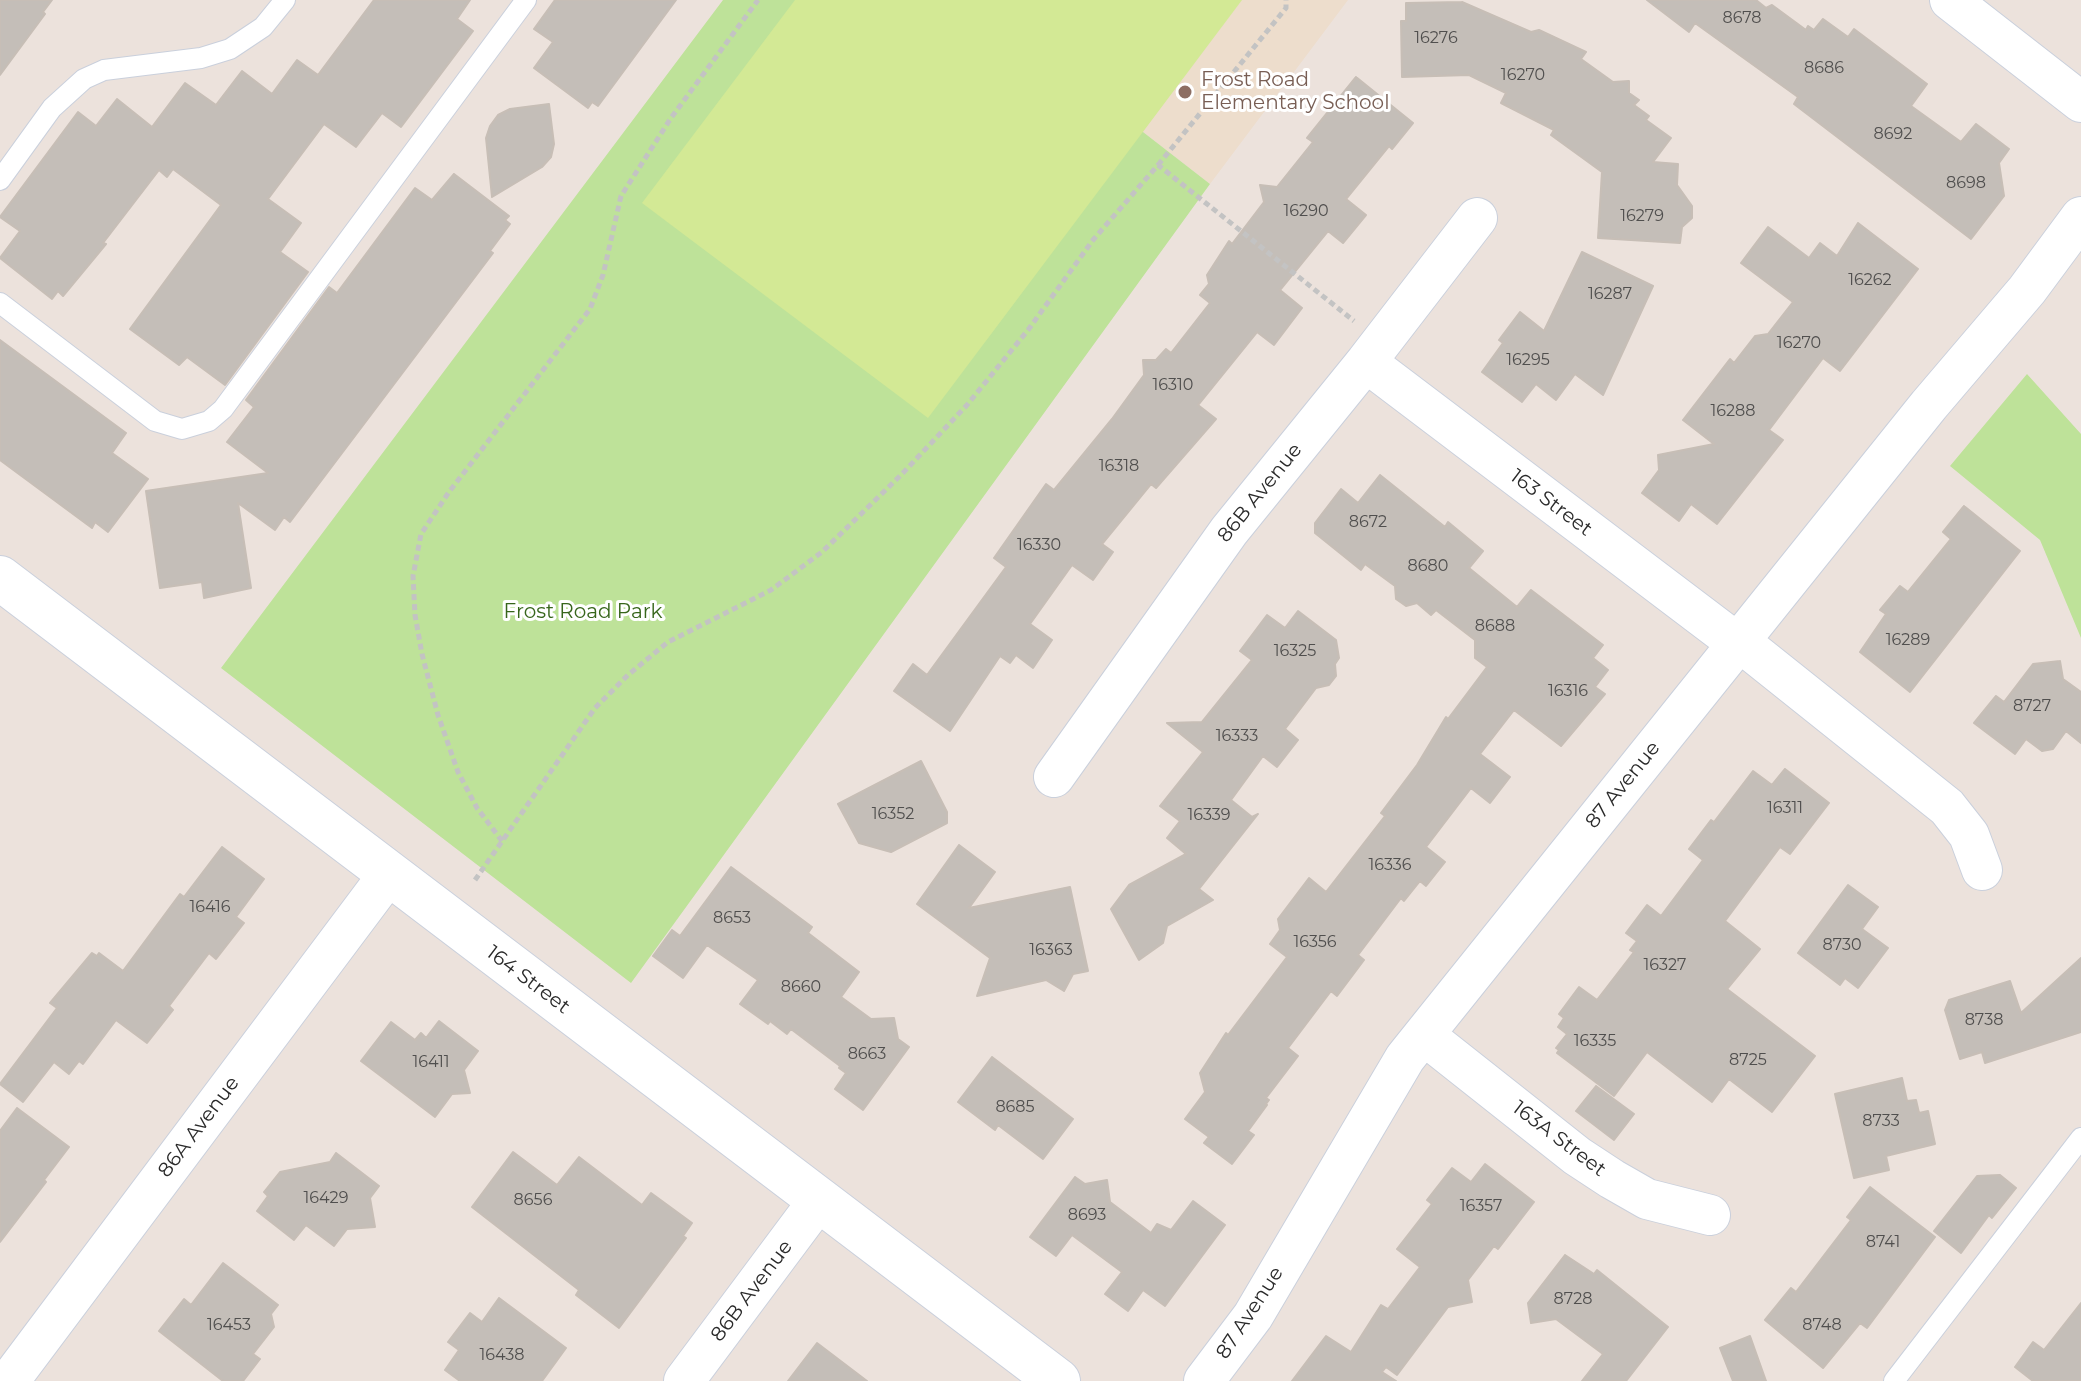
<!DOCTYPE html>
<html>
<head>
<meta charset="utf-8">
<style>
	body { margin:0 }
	canvas { display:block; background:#ece2dc }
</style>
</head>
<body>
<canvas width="2081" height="1381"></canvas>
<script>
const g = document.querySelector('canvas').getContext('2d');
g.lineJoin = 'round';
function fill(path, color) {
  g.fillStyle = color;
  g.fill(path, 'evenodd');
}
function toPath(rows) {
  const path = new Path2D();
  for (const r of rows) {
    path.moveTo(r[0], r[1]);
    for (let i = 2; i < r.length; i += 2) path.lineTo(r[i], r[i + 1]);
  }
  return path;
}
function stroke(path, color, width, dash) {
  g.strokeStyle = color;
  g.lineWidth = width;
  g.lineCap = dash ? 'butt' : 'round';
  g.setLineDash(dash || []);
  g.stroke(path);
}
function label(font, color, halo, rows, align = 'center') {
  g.font = font + ' Montserrat,sans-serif';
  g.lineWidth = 6;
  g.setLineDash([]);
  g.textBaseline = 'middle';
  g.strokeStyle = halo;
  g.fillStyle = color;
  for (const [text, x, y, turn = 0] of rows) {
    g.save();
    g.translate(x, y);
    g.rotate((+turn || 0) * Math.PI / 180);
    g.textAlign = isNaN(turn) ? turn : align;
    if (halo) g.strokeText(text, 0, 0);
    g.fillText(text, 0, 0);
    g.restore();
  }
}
const education = toPath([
	[973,0,1348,0,1210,184]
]);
const green = toPath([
	[723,0,973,0,1210,184,631,983,221,668],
	[2027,374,2081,434,2081,638,2040,540,1950,466]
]);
const pitch = toPath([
	[795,0,1242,0,928,418,642,203]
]);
const building = toPath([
	[0,0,52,0,43,12,45,14,0,75,0,0],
	[374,0,470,0,457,19,473,31,401,127,382,113,356,147,324,124,268,199,301,223,280,252,308,272,225,385,187,357,179,365,130,329,221,205,173,169,167,177,159,170,103,243,106,244,63,296,58,291,52,299,0,258,20,231,0,217,78,112,96,126,117,99,152,127,185,83,216,105,242,71,272,94,297,60,318,75,374,0],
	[555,0,676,0,598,106,592,102,588,108,534,68,553,42,534,29,555,0],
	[1647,0,1756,0,1766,8,1772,5,1806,30,1808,26,1814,30,1823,19,1848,37,1854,29,1927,84,1911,106,1961,142,1976,124,2009,149,1999,163,2004,196,1971,239,1794,104,1798,97,1695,23,1689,32,1647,0],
	[1462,2,1531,32,1539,30,1586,52,1581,59,1613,82,1629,81,1629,93,1639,100,1634,105,1649,116,1646,120,1671,138,1653,162,1678,164,1677,185,1692,206,1692,218,1682,227,1680,243,1598,238,1602,172,1551,135,1554,130,1501,103,1506,93,1469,75,1402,77,1401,21,1406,21,1406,3,1462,2],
	[1356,77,1413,123,1392,149,1389,146,1346,199,1366,215,1343,243,1328,231,1280,290,1302,308,1274,345,1257,332,1198,405,1216,419,1156,488,1151,484,1102,544,1113,552,1093,580,1072,565,1030,624,1052,640,1033,668,1016,655,1010,663,1000,656,950,731,894,691,913,664,927,675,1006,567,994,558,1046,484,1054,490,1112,419,1144,375,1143,360,1156,360,1166,349,1171,353,1210,303,1200,295,1209,284,1207,275,1229,241,1232,244,1264,202,1260,185,1277,187,1313,142,1307,138,1356,77],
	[549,104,554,144,551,157,542,167,492,197,486,138,490,126,498,115,510,109,549,104],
	[454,174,509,216,505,220,510,224,490,251,493,253,290,522,284,517,275,530,238,503,251,588,204,598,202,582,160,588,146,491,268,473,227,442,254,407,246,400,329,287,337,293,415,188,432,200,454,174],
	[1858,223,1918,269,1840,371,1823,358,1769,430,1783,440,1717,524,1691,504,1679,521,1642,493,1659,470,1658,455,1714,444,1683,420,1730,359,1734,363,1755,336,1768,334,1793,302,1741,263,1768,227,1809,258,1820,243,1837,256,1858,223],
	[1582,252,1653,286,1603,395,1575,374,1556,400,1536,384,1522,402,1482,372,1503,343,1499,340,1520,312,1544,331,1582,252],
	[0,340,126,433,112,453,148,479,108,532,95,522,92,528,0,460,0,340],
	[1380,475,1445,527,1448,522,1483,551,1469,568,1517,607,1531,590,1603,645,1593,658,1608,670,1595,687,1605,694,1561,746,1514,710,1480,754,1510,777,1490,803,1471,788,1426,847,1445,862,1426,886,1420,881,1404,901,1401,898,1358,955,1364,960,1337,996,1331,991,1288,1048,1298,1056,1266,1098,1269,1100,1266,1104,1267,1105,1248,1131,1254,1135,1232,1164,1204,1143,1209,1137,1185,1119,1205,1092,1200,1073,1226,1033,1228,1035,1287,957,1270,944,1280,930,1278,919,1309,878,1326,892,1385,816,1381,813,1417,765,1446,717,1448,719,1487,667,1475,658,1475,640,1436,610,1431,615,1417,603,1406,606,1396,599,1395,586,1365,564,1361,570,1315,533,1315,523,1341,489,1358,503,1380,475],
	[1964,506,2020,551,1910,692,1860,652,1886,614,1880,610,1900,586,1908,592,1951,539,1943,532,1964,506],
	[1298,611,1336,640,1339,658,1335,664,1336,676,1329,685,1316,688,1285,729,1298,740,1277,767,1263,756,1231,800,1252,817,1258,814,1199,889,1213,900,1167,926,1163,943,1139,960,1111,909,1129,885,1186,854,1167,838,1180,821,1160,806,1203,752,1167,723,1202,722,1252,660,1240,651,1267,615,1285,628,1298,611],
	[2060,661,2063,679,2081,692,2081,743,2066,731,2053,749,2042,751,2026,739,2015,754,1974,723,1996,696,2004,702,2033,664,2060,661],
	[921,761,947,812,947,823,891,852,859,843,838,804,921,761],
	[1785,769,1829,803,1790,854,1780,847,1725,921,1760,949,1727,989,1815,1056,1772,1112,1729,1079,1712,1102,1647,1052,1614,1096,1557,1053,1559,1050,1556,1048,1567,1034,1558,1027,1564,1018,1559,1014,1579,987,1597,1000,1634,952,1630,950,1637,941,1626,933,1647,905,1661,916,1703,860,1689,849,1711,820,1714,822,1753,771,1772,785,1785,769],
	[959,845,995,872,969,908,1070,887,1088,971,1073,974,1064,991,1046,980,977,996,990,958,917,904,959,845],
	[222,847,264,879,236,917,244,923,216,959,209,953,169,1006,173,1010,147,1043,116,1020,83,1064,79,1061,69,1074,54,1062,23,1102,0,1084,57,1008,50,1003,92,953,97,956,99,953,123,971,180,894,184,897,222,847],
	[731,867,812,927,808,933,859,972,841,997,871,1019,894,1018,898,1039,909,1047,863,1110,835,1089,846,1073,839,1068,840,1066,791,1029,787,1034,770,1021,768,1024,740,1004,758,980,707,945,683,978,653,956,672,930,680,936,731,867],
	[1848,885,1878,907,1862,929,1888,948,1858,988,1845,978,1840,985,1798,953,1848,885],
	[2081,958,2081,1032,1985,1063,1982,1052,1960,1059,1945,1010,1949,1000,2010,981,2021,1013,2081,958],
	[439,1021,478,1051,464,1070,470,1093,452,1094,435,1117,361,1061,391,1022,415,1040,421,1033,426,1038,439,1021],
	[992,1057,1073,1119,1043,1159,998,1125,995,1130,958,1102,992,1057],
	[1902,1078,1907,1101,1916,1100,1919,1113,1928,1111,1935,1144,1886,1156,1889,1170,1854,1178,1835,1094,1902,1078],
	[1596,1086,1634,1114,1614,1140,1576,1111,1596,1086],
	[17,1108,69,1147,44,1180,46,1182,0,1242,0,1131,17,1108],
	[513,1152,557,1185,579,1157,642,1205,651,1193,692,1223,683,1236,686,1238,619,1328,576,1295,579,1290,472,1207,513,1152],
	[336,1153,379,1186,370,1198,375,1227,347,1229,334,1246,306,1225,294,1240,257,1211,268,1196,264,1192,280,1172,330,1162,336,1153],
	[1485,1164,1534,1202,1498,1249,1494,1246,1468,1280,1472,1302,1448,1307,1397,1375,1386,1367,1382,1372,1396,1381,1292,1381,1326,1336,1351,1352,1381,1305,1388,1309,1420,1267,1397,1249,1432,1204,1427,1200,1452,1168,1471,1182,1485,1164],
	[2000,1175,2016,1188,1992,1218,1989,1215,1961,1253,1934,1231,1977,1176,2000,1175],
	[1075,1177,1085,1184,1107,1180,1110,1202,1151,1233,1157,1224,1171,1230,1193,1201,1225,1225,1165,1306,1143,1290,1128,1311,1105,1294,1122,1272,1072,1235,1056,1256,1030,1237,1075,1177],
	[1870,1187,1935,1237,1867,1328,1860,1323,1823,1368,1765,1320,1791,1288,1796,1292,1851,1220,1847,1217,1870,1187],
	[1565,1255,1594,1274,1597,1270,1668,1327,1626,1381,1582,1381,1603,1354,1556,1319,1531,1323,1528,1303,1565,1255],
	[223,1263,278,1305,271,1314,274,1327,253,1354,260,1359,243,1381,223,1381,159,1331,184,1299,191,1305,223,1263],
	[499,1298,566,1348,542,1381,460,1381,445,1370,459,1350,448,1342,470,1313,482,1322,499,1298],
	[2081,1303,2081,1381,2033,1381,2015,1367,2033,1342,2044,1350,2081,1303],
	[1750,1336,1766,1381,1733,1381,1720,1348,1750,1336],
	[817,1343,867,1381,788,1381,817,1343]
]);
const path = toPath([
	[1158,165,1286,8,1286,0],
	[502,841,477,808,458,772,438,715,422,654,415,615,413,576,421,534,449,492,590,309,603,275,621,196,671,118,758,0],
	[475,880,595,708,628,675,668,642,771,590,822,552,902,474,967,405,1028,330,1093,240,1158,165,1354,321]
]);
const lane = toPath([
	[0,180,52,108,84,79,104,70,201,58,230,49,263,27,285,0],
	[0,303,155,421,182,429,209,421,223,409,526,0],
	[1894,1381,2081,1138]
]);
const street = toPath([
	[1950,0,2081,102],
	[1366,362,1737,643],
	[1739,641,1947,807,1969,835,1982,870],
	[1054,777,1229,531,1366,362,1477,218],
	[1424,1035,1577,1156,1612,1179,1647,1199,1710,1215],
	[9,1381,389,874],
	[684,1381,819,1200],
	[1204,1381,1253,1316,1405,1058,1929,405,2027,290,2081,217]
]);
const secondary = toPath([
	[0,578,1058,1381]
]);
const markers = [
	[1185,92,8,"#8d6e63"]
];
const numberNames = [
	["8678",1742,18],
	["16276",1436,38],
	["8686",1824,68],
	["16270",1523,75],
	["8692",1893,134],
	["8698",1966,183],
	["16290",1306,211],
	["16279",1642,216],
	["16262",1870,280],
	["16287",1610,294],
	["16270",1799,343],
	["16295",1528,360],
	["16310",1173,385],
	["16288",1733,411],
	["16318",1119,466],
	["8672",1368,522],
	["16330",1039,545],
	["8680",1428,566],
	["8688",1495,626],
	["16289",1908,640],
	["16325",1295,651],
	["16316",1568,691],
	["8727",2032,706],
	["16333",1237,736],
	["16311",1785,808],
	["16352",893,814],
	["16339",1209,815],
	["16336",1390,865],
	["16416",210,907],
	["8653",732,918],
	["16356",1315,942],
	["8730",1842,945],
	["16363",1051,950],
	["16327",1665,965],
	["8660",801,987],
	["8738",1984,1020],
	["16335",1595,1041],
	["8663",867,1054],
	["8725",1748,1060],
	["16411",431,1062],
	["8685",1015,1107],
	["8733",1881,1121],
	["16429",326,1198],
	["8656",533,1200],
	["16357",1481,1206],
	["8693",1087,1215],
	["8741",1883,1242],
	["8728",1573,1299],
	["16453",229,1325],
	["8748",1822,1325],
	["16438",502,1355]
];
const educationNames = [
	["Frost Road",1201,80],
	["Elementary School",1201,103]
];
const streetNames = [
	["86B Avenue",1260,493,-51],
	["163 Street",1551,503,37],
	["87 Avenue",1623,785,-51],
	["164 Street",528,980,37],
	["86A Avenue",199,1127,-53],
	["163A Street",1559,1139,37],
	["86B Avenue",752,1291,-53],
	["87 Avenue",1250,1313,-57]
];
const parkNames = [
	["Frost Road Park",583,612]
];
fill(education, '#edddcc');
fill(green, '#bee299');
fill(pitch, '#d3e995');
fill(building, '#c4beb8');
stroke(building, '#c7beb6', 2);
stroke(lane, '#cad0dc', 22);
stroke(street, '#cad0dc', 42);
stroke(secondary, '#cad0dc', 46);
stroke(path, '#c3c3c3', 5, [6, 4]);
stroke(lane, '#fff', 20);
stroke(street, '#fff', 40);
stroke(secondary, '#fff', 44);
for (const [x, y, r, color] of markers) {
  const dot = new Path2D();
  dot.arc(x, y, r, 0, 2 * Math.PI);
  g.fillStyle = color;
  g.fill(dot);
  stroke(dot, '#fff', 3);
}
label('16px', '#504f4e', null, numberNames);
label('20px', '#785e54', '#fff', educationNames, 'left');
label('20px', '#2a2a2a', '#fff', streetNames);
label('20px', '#37661b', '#fff', parkNames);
</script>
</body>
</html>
